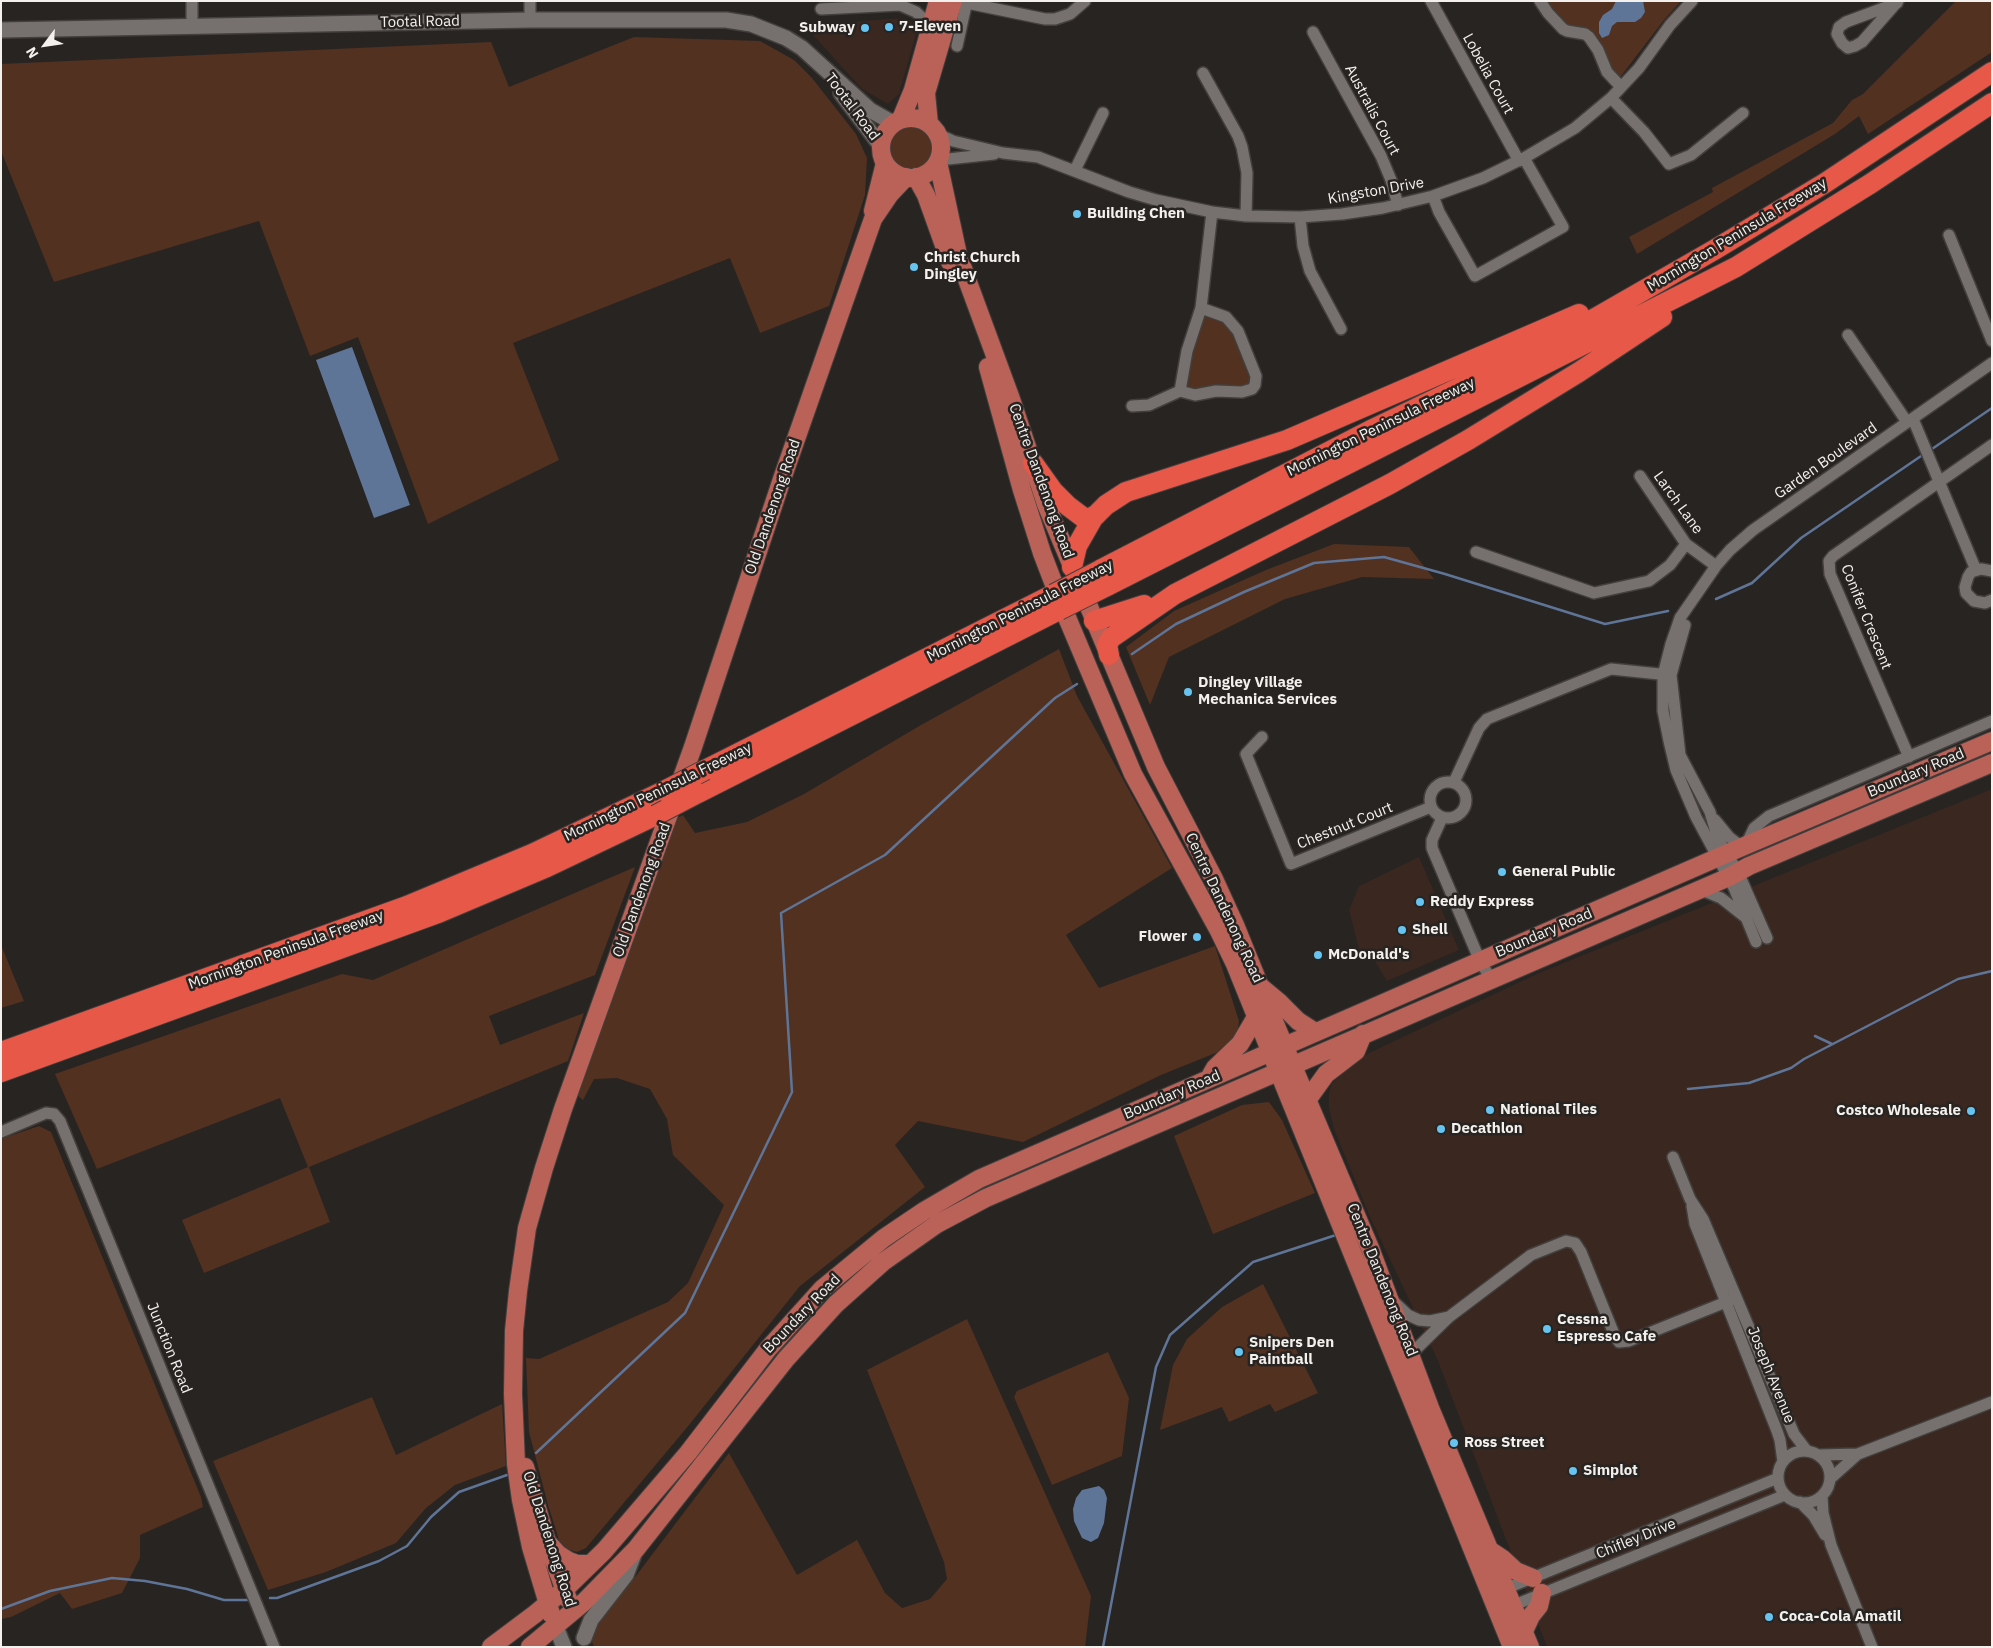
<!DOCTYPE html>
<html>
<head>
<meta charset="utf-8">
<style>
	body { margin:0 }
	#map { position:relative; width:1993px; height:1648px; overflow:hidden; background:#282422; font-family:"IBM Plex Sans",sans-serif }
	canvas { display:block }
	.frame { position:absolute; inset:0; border:2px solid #f3f0ee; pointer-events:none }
	.north { position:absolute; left:20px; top:20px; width:50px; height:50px; -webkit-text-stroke:4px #282422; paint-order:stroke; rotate:239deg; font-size:14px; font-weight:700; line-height:20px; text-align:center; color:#f3f0ee }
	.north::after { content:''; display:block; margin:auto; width:18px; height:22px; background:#f3f0ee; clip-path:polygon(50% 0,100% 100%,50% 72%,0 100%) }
</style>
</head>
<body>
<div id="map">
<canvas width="1993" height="1648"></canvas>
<div class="frame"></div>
<div class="north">N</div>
</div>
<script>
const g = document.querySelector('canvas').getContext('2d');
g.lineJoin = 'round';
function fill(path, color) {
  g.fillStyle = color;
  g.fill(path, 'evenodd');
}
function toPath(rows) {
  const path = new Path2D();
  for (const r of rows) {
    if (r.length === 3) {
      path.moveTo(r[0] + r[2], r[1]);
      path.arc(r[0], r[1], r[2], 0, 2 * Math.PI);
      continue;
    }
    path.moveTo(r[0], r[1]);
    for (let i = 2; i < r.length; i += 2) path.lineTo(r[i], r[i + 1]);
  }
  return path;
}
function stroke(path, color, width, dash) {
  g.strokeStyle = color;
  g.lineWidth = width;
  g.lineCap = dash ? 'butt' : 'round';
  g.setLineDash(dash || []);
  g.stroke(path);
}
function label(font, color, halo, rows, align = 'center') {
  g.font = font + ' "IBM Plex Sans",sans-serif';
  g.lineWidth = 5;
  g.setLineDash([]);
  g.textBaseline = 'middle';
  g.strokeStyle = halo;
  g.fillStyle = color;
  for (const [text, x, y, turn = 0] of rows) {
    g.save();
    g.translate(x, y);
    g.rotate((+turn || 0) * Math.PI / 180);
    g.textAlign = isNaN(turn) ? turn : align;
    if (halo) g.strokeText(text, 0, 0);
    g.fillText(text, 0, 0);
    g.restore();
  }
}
const commercial = toPath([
	[902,18,913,23,917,31,899,94,888,104,862,89,814,36,813,25],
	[1992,789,1992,1647,1547,1647,1438,1361,1370,1217,1334,1129,1329,1108,1329,1093,1332,1083,1355,1062,1369,1053,1539,973],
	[1419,857,1459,950,1387,981,1373,958,1361,957,1349,910,1359,886]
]);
const green = toPath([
	[1544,1,1681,1,1664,20,1618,80,1610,71,1603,54,1566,26],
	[1956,1,1992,1,1992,52,1868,134,1859,116,1835,134,1637,254,1629,237,1713,192,1712,188,1833,123,1852,100,1863,94],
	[634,37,760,41,794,60,812,78,856,134,867,158,865,195,829,306,760,333,730,258,513,343,559,460,428,524,358,337,310,356,259,221,54,282,1,151,1,64,491,42,509,87],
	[912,148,25],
	[1209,315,1231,325,1253,375,1249,387,1197,392,1187,388,1185,380,1189,352,1202,319],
	[1334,544,1409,547,1434,579,1362,577,1285,599,1169,657,1150,705,1126,647,1174,611,1266,570],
	[1059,649,1077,696,1172,868,1066,935,1099,988,1215,946,1239,1021,1237,1035,1218,1052,1161,1075,1023,1142,918,1121,895,1145,925,1187,800,1286,689,1425,586,1548,577,1552,565,1548,559,1540,548,1505,529,1432,526,1358,539,1359,668,1302,688,1283,724,1205,673,1155,667,1119,650,1089,617,1078,594,1079,583,1100,577,1095,651,892,671,821,683,815,695,833,747,822,804,794,921,725],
	[635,867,595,975,489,1016,500,1045,584,1013,568,1061,309,1167,330,1222,204,1273,182,1220,308,1167,280,1098,97,1169,55,1074,342,974,373,980],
	[1,945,24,1001,1,1008],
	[1269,1102,1282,1120,1315,1193,1213,1234,1174,1136,1242,1105],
	[39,1126,51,1132,201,1497,203,1507,140,1535,140,1558,122,1593,72,1609,60,1593,11,1617,1,1619,1,1139],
	[1263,1284,1318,1393,1275,1412,1270,1404,1229,1422,1222,1407,1160,1430,1173,1365,1187,1339,1222,1307],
	[967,1319,1091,1596,1085,1647,594,1647,592,1642,594,1626,626,1589,729,1453,797,1575,857,1540,885,1593,902,1608,930,1599,947,1579,944,1562,867,1370],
	[1108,1352,1129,1398,1122,1456,1052,1485,1014,1397,1017,1391],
	[372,1397,396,1455,502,1404,506,1466,455,1485,426,1508,396,1543,326,1572,268,1590,213,1461]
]);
const water = toPath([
	[1616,1,1643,1,1645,12,1641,18,1635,22,1617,22,1612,26,1609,35,1602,38,1599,33,1599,22,1603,15,1612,9],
	[352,347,410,505,374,518,316,360],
	[1099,1486,1104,1490,1107,1498,1104,1523,1098,1538,1091,1542,1082,1538,1074,1521,1073,1509,1076,1498,1082,1490]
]);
const stream = toPath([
	[1929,451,1992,408],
	[1716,599,1752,583,1801,538,1924,454],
	[1132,654,1176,624,1244,592,1314,563,1384,557,1445,574,1605,624,1668,611],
	[1815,1036,1832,1044],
	[1688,1089,1749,1083,1791,1068,1804,1059,1958,979,1992,971],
	[536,1453,685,1313,792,1092,781,913,885,855,1055,698,1077,684],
	[270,1598,277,1598,379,1561,407,1546,431,1517,459,1492,507,1475],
	[1,1609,50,1591,112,1578,145,1581,187,1589,224,1600,249,1600],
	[1103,1647,1156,1367,1170,1335,1253,1262,1336,1235]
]);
const street = toPath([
	[192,1,192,27],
	[530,1,530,20],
	[965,1,967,3,1045,19,1055,19,1070,14,1085,1],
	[1431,1,1519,161],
	[1540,1,1548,13,1563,29,1567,31,1585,34,1589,37,1598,50,1607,72,1621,87],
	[1897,3,1846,22,1839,27,1837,34,1842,43,1848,48,1855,46,1862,42,1898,1],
	[821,9,900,5,916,12,930,25],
	[1313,32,1381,156,1391,180,1398,205],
	[957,46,967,1],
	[1203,73,1238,136,1242,147,1247,173,1246,216],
	[1611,98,1644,132,1669,164,1691,155,1743,113],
	[938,134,953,141,1003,153,1038,157,1129,192,1156,200,1212,212,1246,216,1300,217,1342,214,1383,208,1433,196,1483,178,1524,158,1575,128,1611,98,1639,68,1670,25,1692,1],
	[939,160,994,154],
	[1075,170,1103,113],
	[1433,196,1439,212,1475,276,1563,227,1524,158],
	[1300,217,1303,246,1310,271,1341,329],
	[1949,235,1992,341],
	[1201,308,1226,317,1238,331,1256,376,1255,385,1252,389,1242,392,1216,391,1195,395,1180,391,1187,351,1201,308,1212,212],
	[1848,335,1907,422],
	[1132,406,1149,405,1180,391],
	[1913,419,1976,570],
	[1640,476,1686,544,1716,566],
	[1476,552,1594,593,1649,581,1670,565,1686,544],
	[1992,571,1981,569,1971,572,1968,577,1965,587,1966,593,1974,601,1985,603,1992,600],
	[1685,625,1671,675,1680,755,1710,812,1718,839,1738,872,1767,938],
	[1262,737,1246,754,1291,864,1431,807],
	[1909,757,1830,574,1829,561,1833,556,1992,445],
	[1448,800,18],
	[1454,782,1479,728,1487,719,1611,669,1669,675],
	[1442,818,1432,840,1432,848,1480,961,1491,979],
	[1715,820,1729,837,1742,847],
	[1746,845,1754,828,1769,816,1992,721],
	[1699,889,1721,898,1745,917],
	[1756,942,1734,888,1696,817,1676,770,1669,741,1663,711,1663,675,1671,644,1680,618,1716,566,1730,550,1753,530,1992,363],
	[1,1132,46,1113,54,1114,60,1121,274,1647],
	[1673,1157,1690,1199,1703,1219,1794,1434,1807,1451],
	[1692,1206,1695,1224,1777,1431,1780,1440,1783,1462],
	[1392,1300,1408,1315,1419,1320,1430,1321,1449,1317],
	[1411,1354,1449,1317,1531,1255,1566,1241,1575,1243,1581,1252,1614,1334,1619,1342,1629,1341,1736,1298],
	[1804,1477,26],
	[1819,1455,1858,1454],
	[1830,1479,1858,1454,1992,1402],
	[1822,1496,1823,1513,1831,1545,1872,1647],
	[1800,1502,1813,1515,1825,1535],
	[1500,1591,1778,1478],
	[1507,1608,1785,1495]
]);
const secondary = toPath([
	[1,30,530,20,726,20,751,24,786,38,802,48,870,110,893,123],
	[841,93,881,146],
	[556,1627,564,1647],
	[584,1638,591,1620,626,1575,636,1549]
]);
const primary = toPath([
	[911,148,30],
	[901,119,913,90,938,1],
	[929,124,926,93,953,1],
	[938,162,958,255,1011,399,1046,504,1156,767,1214,879,1235,925,1278,1031,1370,1248,1430,1408,1530,1647],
	[916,177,926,195,950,262],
	[873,211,885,163],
	[988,367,1022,490,1042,553,1063,608,1133,774,1219,931,1235,964,1512,1647],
	[1262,988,1280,1003,1298,1021,1315,1032],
	[1211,1075,1215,1068,1240,1044,1256,1017],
	[1308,1099,1326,1074,1356,1051,1363,1034],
	[525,1467,547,1542,568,1599],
	[549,1544,558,1554,569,1561,577,1564,591,1564],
	[1491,1551,1503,1559,1516,1571,1533,1578],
	[551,1614,531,1547,521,1500,516,1464,513,1394,514,1331,518,1291,527,1228,544,1168,563,1109,693,747,782,479,873,219,890,194,906,177],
	[1524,1631,1531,1616,1539,1606,1542,1593],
	[491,1647,535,1614,564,1590,604,1551,688,1453,768,1349,822,1289,884,1238,924,1211,979,1179,1742,847,1992,741],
	[530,1647,584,1602,636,1549,786,1359,836,1304,883,1262,937,1224,986,1198,1729,877,1749,866,1992,763]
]);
const highway = toPath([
	[1033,463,1053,491,1068,506,1084,518,1090,518,1096,515],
	[1072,567,1077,546,1093,518,1106,505,1126,492,1287,440,1579,314],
	[1100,570,1373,429,1525,356,1599,316,1714,250,1825,183,1992,72],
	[1107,586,1736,267,1870,184,1992,103],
	[1094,621,1144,605],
	[1109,655,1107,645,1111,638,1175,594,1390,484,1468,440,1579,372,1662,317],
	[705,770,1054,594],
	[698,793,1059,610],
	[1,1052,407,906,532,854,664,791],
	[1,1072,438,913,547,867,656,815]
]);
const highwayBridge = toPath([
	[1054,594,1100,570],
	[1059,610,1107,586],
	[664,791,705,770],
	[656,815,698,793]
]);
const markers = [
	[889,27,5,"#67c4f0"],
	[865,28,5,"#67c4f0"],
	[1077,214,5,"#67c4f0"],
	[914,267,5,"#67c4f0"],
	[1188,692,5,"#67c4f0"],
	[1502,872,5,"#67c4f0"],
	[1420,902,5,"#67c4f0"],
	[1402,930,5,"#67c4f0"],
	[1197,937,5,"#67c4f0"],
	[1318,955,5,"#67c4f0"],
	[1490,1110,5,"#67c4f0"],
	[1971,1111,5,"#67c4f0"],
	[1441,1129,5,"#67c4f0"],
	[1547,1329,5,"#67c4f0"],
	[1239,1352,5,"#67c4f0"],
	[1454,1443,5,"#67c4f0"],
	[1573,1471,5,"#67c4f0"],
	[1769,1617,5,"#67c4f0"]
];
const streetNames = [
	["Tootal Road",420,22,-1],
	["Lobelia Court",1488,74,61],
	["Tootal Road",852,107,53],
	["Australis Court",1372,110,62],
	["Kingston Drive",1376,191,-10],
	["Mornington Peninsula Freeway",1737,235,-31],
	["Mornington Peninsula Freeway",1381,427,-26],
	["Garden Boulevard",1826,461,-35],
	["Centre Dandenong Road",1041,481,70],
	["Larch Lane",1678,503,54],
	["Old Dandenong Road",773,507,-71],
	["Mornington Peninsula Freeway",1020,611,-27],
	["Conifer Crescent",1866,617,68],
	["Boundary Road",1916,773,-23],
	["Mornington Peninsula Freeway",658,792,-26],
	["Chestnut Court",1345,826,-22],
	["Old Dandenong Road",642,890,-70],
	["Centre Dandenong Road",1224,908,65],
	["Boundary Road",1544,933,-23],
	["Mornington Peninsula Freeway",286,950,-20],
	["Boundary Road",1172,1095,-23],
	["Centre Dandenong Road",1382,1280,68],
	["Boundary Road",802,1314,-46],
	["Junction Road",169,1348,68],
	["Joseph Avenue",1771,1375,68],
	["Old Dandenong Road",549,1539,72],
	["Chifley Drive",1636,1539,-22]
];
const poiNames = [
	["7-Eleven",899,27],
	["Subway",855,28,"right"],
	["Building Chen",1087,214],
	["Christ Church",924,258],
	["Dingley",924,275],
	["Dingley Village",1198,683],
	["Mechanica Services",1198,700],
	["General Public",1512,872],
	["Reddy Express",1430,902],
	["Shell",1412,930],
	["Flower",1187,937,"right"],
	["McDonald's",1328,955],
	["National Tiles",1500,1110],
	["Costco Wholesale",1961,1111,"right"],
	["Decathlon",1451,1129],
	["Cessna",1557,1320],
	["Espresso Cafe",1557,1337],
	["Snipers Den",1249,1343],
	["Paintball",1249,1360],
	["Ross Street",1464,1443],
	["Simplot",1583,1471],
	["Coca-Cola Amatil",1779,1617]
];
fill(commercial, '#392720');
fill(green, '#523120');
fill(water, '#5f7598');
stroke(stream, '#5f7598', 2.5);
stroke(street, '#433f3d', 14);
stroke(secondary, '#433f3d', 18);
stroke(primary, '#433f3d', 20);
stroke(highway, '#433f3d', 22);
stroke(street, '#76716e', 11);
stroke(secondary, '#76716e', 15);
stroke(primary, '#ba6258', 18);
stroke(highway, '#e75849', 20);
stroke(highwayBridge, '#433f3d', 22, []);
stroke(highwayBridge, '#e75849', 20);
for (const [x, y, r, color] of markers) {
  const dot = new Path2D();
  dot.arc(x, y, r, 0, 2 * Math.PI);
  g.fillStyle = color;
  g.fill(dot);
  stroke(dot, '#282422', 2);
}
label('15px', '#f3f0ee', '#282422', streetNames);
label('bold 15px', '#f3f0ee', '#282422', poiNames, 'left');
</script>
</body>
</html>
